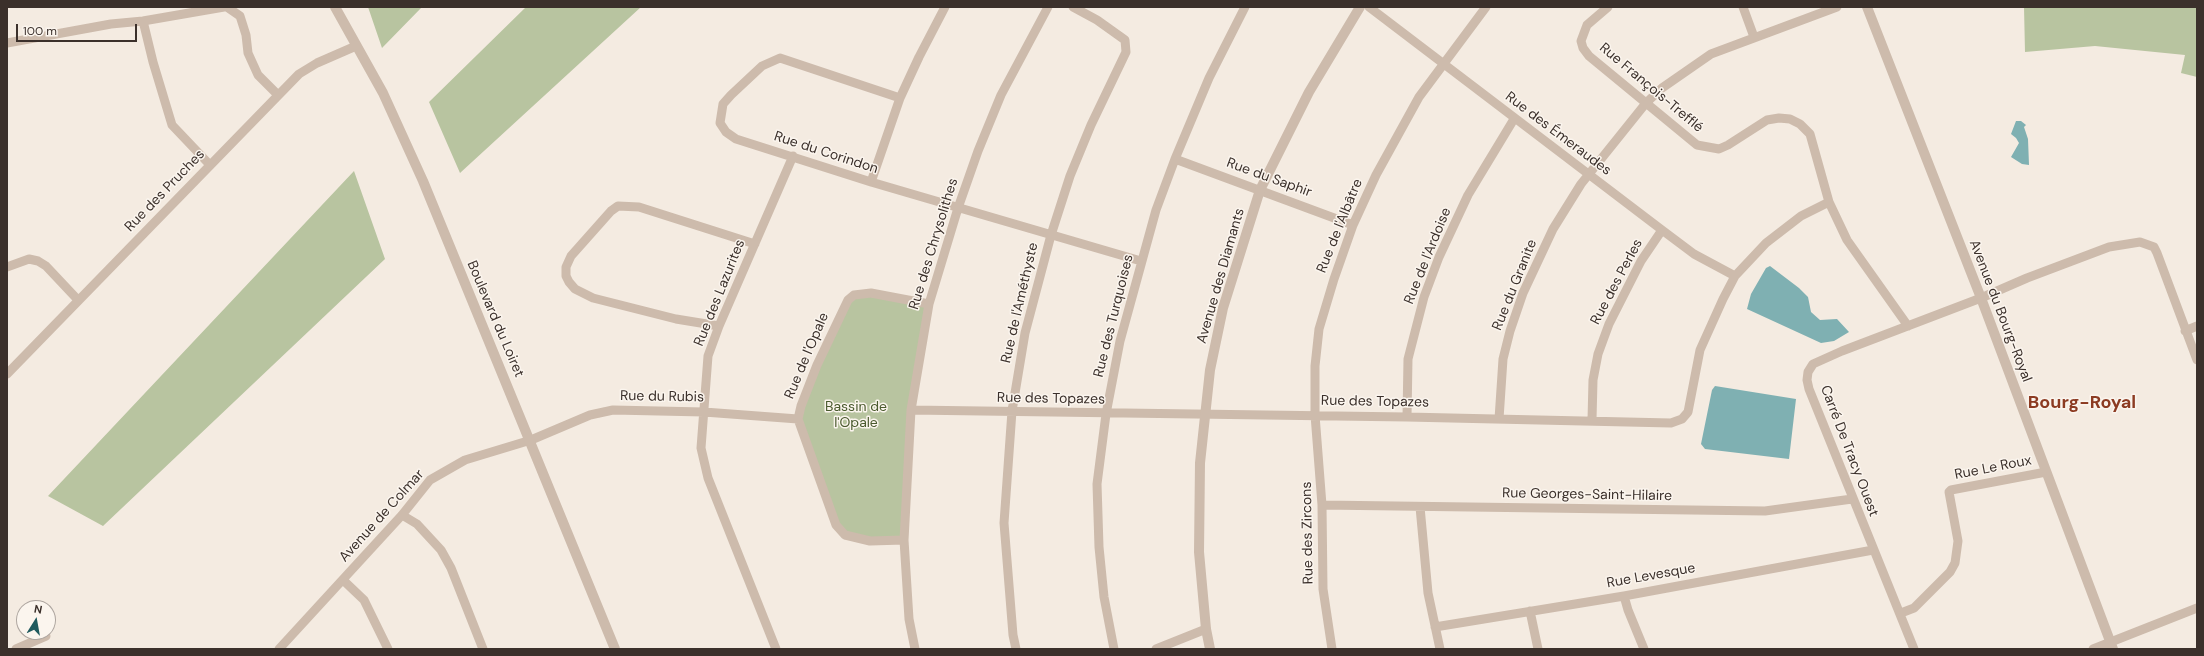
<!DOCTYPE html>
<html>
<head>
<meta charset="utf-8">
<style>
	body { margin:0 }
	#map { position:relative; width:2204px; height:656px; overflow:hidden; background:#f4ebe1; font-family:"DM Sans",sans-serif }
	canvas { display:block }
	.frame { position:absolute; inset:0; border:8px solid #3b302b; pointer-events:none }
	.north { position:absolute; left:16px; top:600px; width:40px; height:40px; box-sizing:border-box; background:#fbf5ee; border:1px solid #aea6a0; border-radius:50%; rotate:11deg; font-size:11px; font-weight:700; line-height:16px; text-align:center; color:#3b302b }
	.north::after { content:''; display:block; margin:auto; width:14px; height:18px; background:#1f5a5e; clip-path:polygon(50% 0,100% 100%,50% 72%,0 100%) }
	.scale { position:absolute; left:16px; top:24px; width:121px; height:18px; box-sizing:border-box; border:2px solid #3b302b; border-top:0; padding-left:5px; font-size:12px; line-height:14px; white-space:nowrap; color:#3b302b; -webkit-text-stroke:3px #fbf5ee; paint-order:stroke }
</style>
</head>
<body>
<div id="map">
<canvas width="2204" height="656"></canvas>
<div class="frame"></div>
<div class="north">N</div>
<div class="scale">100 m</div>
</div>
<script>
const g = document.querySelector('canvas').getContext('2d');
g.lineJoin = 'round';
function fill(path, color) {
  g.fillStyle = color;
  g.fill(path, 'evenodd');
}
function toPath(rows) {
  const path = new Path2D();
  for (const r of rows) {
    path.moveTo(r[0], r[1]);
    for (let i = 2; i < r.length; i += 2) path.lineTo(r[i], r[i + 1]);
  }
  return path;
}
function stroke(path, color, width, dash) {
  g.strokeStyle = color;
  g.lineWidth = width;
  g.lineCap = dash ? 'butt' : 'round';
  g.setLineDash(dash || []);
  g.stroke(path);
}
function label(font, color, halo, rows, align = 'center') {
  g.font = font + ' "DM Sans",sans-serif';
  g.lineWidth = 3;
  g.setLineDash([]);
  g.textBaseline = 'middle';
  g.strokeStyle = halo;
  g.fillStyle = color;
  for (const [text, x, y, turn = 0] of rows) {
    g.save();
    g.translate(x, y);
    g.rotate((+turn || 0) * Math.PI / 180);
    g.textAlign = isNaN(turn) ? turn : align;
    if (halo) g.strokeText(text, 0, 0);
    g.fillText(text, 0, 0);
    g.restore();
  }
}
const green = toPath([
	[368,7,422,7,382,48],
	[526,7,641,7,460,173,429,102],
	[2024,7,2197,7,2197,77,2181,73,2185,55,2095,46,2025,52],
	[354,171,385,259,103,526,48,496],
	[854,295,929,304,911,410,904,540,845,535,836,525,798,419,801,406]
]);
const water = toPath([
	[2016,121,2021,121,2026,125,2024,127,2028,139,2029,165,2022,164,2011,157,2019,143,2016,138,2011,134],
	[1770,266,1799,288,1808,297,1811,312,1820,320,1837,319,1849,332,1834,341,1821,343,1747,309,1751,294,1766,268],
	[1715,386,1796,399,1789,459,1705,449,1701,444,1712,390]
]);
const minor = toPath([
	[227,7,240,16,246,35,248,53,258,75,278,95],
	[1369,7,1662,230,1694,254,1735,276],
	[1608,7,1587,25,1581,41,1583,48,1589,56,1697,145,1719,149,1728,145,1767,120,1779,118,1790,119,1800,124,1810,134,1829,202,1847,240,1908,326],
	[1743,7,1754,37],
	[143,21,153,62,172,125,210,165],
	[7,43,111,24,143,21,224,7],
	[900,98,780,58,762,66,731,95,723,104,720,123,726,132,736,139,871,182,1141,261],
	[1175,159,1353,225],
	[871,182,900,98,919,57,945,7],
	[7,267,29,259,38,261,46,266,78,300],
	[719,326,676,319,593,298,575,289,569,282,566,276,566,267,571,256,611,211,618,206,639,207,755,244],
	[2185,331,2197,326],
	[7,374,299,74,317,63,356,46],
	[911,410,1407,417,1671,423,1682,419,1688,412,1700,350,1723,299,1735,276,1766,243,1801,216,1829,202],
	[1407,417,1408,359,1424,297,1439,257,1468,195,1514,119],
	[1499,419,1503,359,1510,331,1523,293,1553,229,1581,184,1646,103,1662,88,1711,54,1837,7],
	[1592,420,1593,380,1598,354,1609,324,1641,261,1662,230],
	[1322,505,1765,511,1852,499],
	[1420,507,1428,593,1440,649],
	[402,515,417,524,441,550,451,568,483,649],
	[904,540,870,541,845,535,836,525,798,419,801,406,817,365,848,300,854,295,871,293,929,304],
	[343,580,364,600,388,649],
	[1624,596,1628,610,1644,649],
	[1530,611,1538,649],
	[1901,613,1914,608,1950,572,1955,563,1958,541,1949,492,1951,490,2046,472],
	[1435,627,1624,596,1873,550],
	[16,649,46,636],
	[279,649,402,515,430,480,465,460,531,440,590,415,613,410,704,412,798,419],
	[776,649,708,478,701,448,708,356,719,326,793,156],
	[915,649,909,619,904,540,911,410,929,304,958,208,978,151,1001,95,1048,7],
	[1016,649,1013,635,1004,523,1012,411,1025,333,1051,235,1070,176,1091,125,1126,52,1125,40,1097,20,1073,7],
	[1114,649,1104,597,1099,547,1097,484,1106,414,1120,341,1156,210,1175,159,1209,78,1245,7],
	[1156,649,1206,629],
	[1332,649,1323,589,1322,505,1315,415,1315,366,1319,329,1334,279,1353,225,1376,175,1419,97,1486,7],
	[1914,649,1809,389,1807,380,1808,372,1813,364,1842,351,1981,298,2027,278,2109,247,2140,242,2154,247,2157,253,2197,360],
	[2093,649,2197,608]
]);
const tertiary = toPath([
	[335,7,383,93,423,181,615,649],
	[1867,7,1981,298,2113,649],
	[1210,649,1206,629,1199,552,1200,463,1210,370,1223,308,1260,190,1309,92,1360,7]
]);
const streetNames = [
	["Rue François-Trefflé",1651,88,40],
	["Rue des Émeraudes",1558,134,37],
	["Rue du Corindon",826,153,18],
	["Rue du Saphir",1269,178,20],
	["Rue des Pruches",165,191,-46],
	["Rue de l'Albâtre",1340,226,-68],
	["Rue des Chrysolithes",934,244,-73],
	["Rue de l'Ardoise",1428,256,-68],
	["Avenue des Diamants",1221,276,-74],
	["Rue des Perles",1617,282,-62],
	["Rue du Granite",1515,285,-68],
	["Rue des Lazurites",720,293,-68],
	["Rue de l'Améthyste",1020,303,-77],
	["Avenue du Bourg-Royal",2000,311,69],
	["Rue des Turquoises",1114,316,-76],
	["Boulevard du Loiret",495,319,67],
	["Rue de l'Opale",807,356,-67],
	["Rue du Rubis",662,397,1],
	["Rue des Topazes",1051,399,1],
	["Rue des Topazes",1375,402,1],
	["Carré De Tracy Ouest",1849,451,69],
	["Rue Le Roux",1993,468,-11],
	["Rue Georges-Saint-Hilaire",1587,495,1],
	["Avenue de Colmar",382,516,-48],
	["Rue des Zircons",1308,533,-91],
	["Rue Levesque",1651,576,-10]
];
const parkNames = [
	["Bassin de",856,407],
	["l'Opale",856,423]
];
const districtNames = [
	["Bourg-Royal",2082,403]
];
fill(green, '#b8c4a0');
fill(water, '#7fb0b2');
stroke(minor, '#cdbbac', 9);
stroke(tertiary, '#cdbbac', 10);
label('14px', '#3b302b', '#fbf5ee', streetNames);
label('14px', '#4a5a2e', '#fbf5ee', parkNames);
label('bold 18px', '#8c3b22', '#fbf5ee', districtNames);
</script>
</body>
</html>
